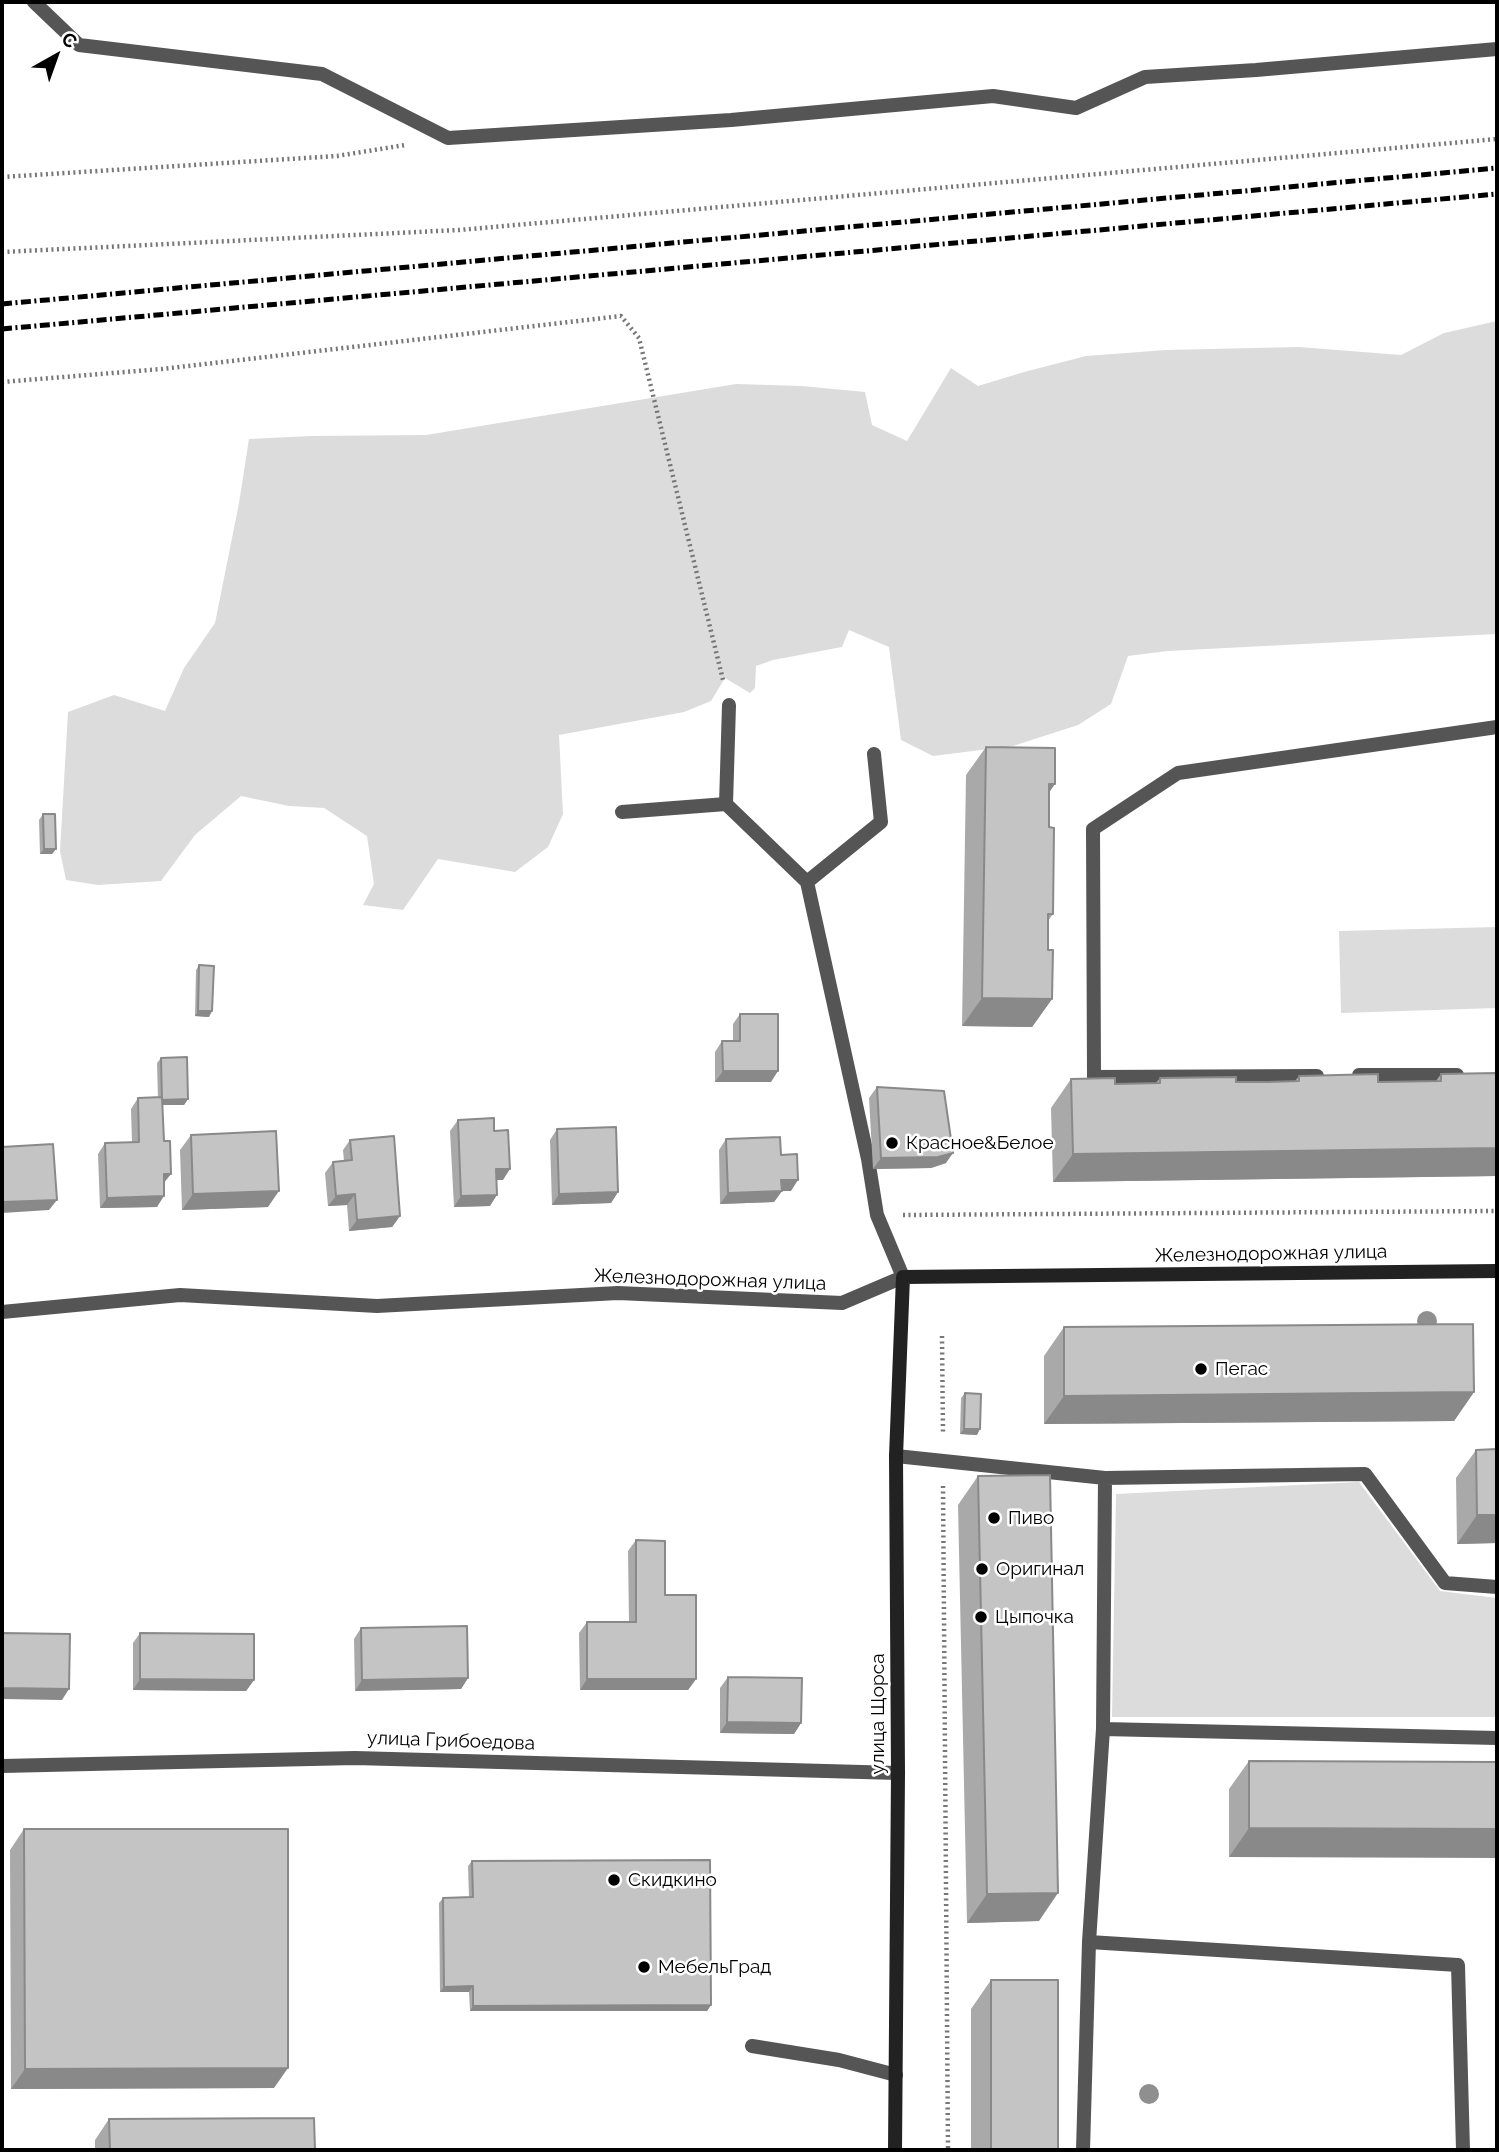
<!DOCTYPE html>
<html>
<head>
<meta charset="utf-8">
<style>
	body { margin:0 }
	#map { position:relative; width:1499px; height:2152px; overflow:hidden; background:#fff; font-family:Raleway,sans-serif }
	canvas { display:block }
	.frame { position:absolute; inset:0; border:4px solid #000; pointer-events:none }
	.north { position:absolute; left:21px; top:21px; width:70px; height:70px; -webkit-text-stroke:5px #fff; paint-order:stroke; rotate:40deg; font-size:19px; font-weight:700; line-height:28px; text-align:center; color:#000 }
	.north::after { content:''; display:block; margin:auto; width:24px; height:32px; background:#000; clip-path:polygon(50% 0,100% 100%,50% 72%,0 100%) }
</style>
</head>
<body>
<div id="map">
<canvas width="1499" height="2152"></canvas>
<div class="frame"></div>
<div class="north">С</div>
</div>
<script>
const g = document.querySelector('canvas').getContext('2d');
g.lineJoin = 'round';
function fill(path, color) {
  g.fillStyle = color;
  g.fill(path, 'evenodd');
}
function toPath(rows) {
  const path = new Path2D();
  for (const r of rows) {
    path.moveTo(r[0], r[1]);
    for (let i = 2; i < r.length; i += 2) path.lineTo(r[i], r[i + 1]);
  }
  return path;
}
function stroke(path, color, width, dash) {
  g.strokeStyle = color;
  g.lineWidth = width;
  g.lineCap = dash ? 'butt' : 'round';
  g.setLineDash(dash || []);
  g.stroke(path);
}
function label(font, color, halo, rows, align = 'center') {
  g.font = font + ' Raleway,sans-serif';
  g.lineWidth = 5;
  g.setLineDash([]);
  g.textBaseline = 'middle';
  g.strokeStyle = halo;
  g.fillStyle = color;
  for (const [text, x, y, turn = 0] of rows) {
    g.save();
    g.translate(x, y);
    g.rotate((+turn || 0) * Math.PI / 180);
    g.textAlign = isNaN(turn) ? turn : align;
    if (halo) g.strokeText(text, 0, 0);
    g.fillText(text, 0, 0);
    g.restore();
  }
}
const green = toPath([
	[1497,321,1497,634,1168,651,1128,656,1111,704,1078,725,1013,746,933,756,901,740,889,647,849,630,842,647,773,660,756,666,755,688,750,693,725,678,711,701,684,712,559,735,563,814,548,847,515,872,438,859,403,910,363,905,374,884,367,836,324,808,289,806,241,796,195,835,161,881,98,885,66,880,60,851,68,712,114,695,165,711,184,668,215,623,239,503,249,439,310,436,426,435,736,384,802,386,865,392,872,425,907,441,951,368,978,386,1024,372,1086,356,1166,350,1299,347,1401,355,1444,333],
	[1497,927,1497,1008,1341,1013,1339,931],
	[1359,1482,1440,1591,1497,1598,1497,1717,1112,1717,1116,1494]
]);
const path = toPath([
	[2,177,337,156,405,145],
	[2,252,459,230,1497,139],
	[2,382,162,369,621,316,639,338,723,680],
	[903,1215,1497,1211],
	[942,1336,943,1435],
	[943,1486,948,2150]
]);
const service = toPath([
	[726,804,729,705],
	[622,812,726,804,807,882,868,1159,877,1215,903,1277],
	[807,882,881,822,874,754],
	[1359,1075,1457,1075],
	[1317,1076,1094,1077,1093,829,1178,773,1497,727],
	[896,1456,1105,1478,1103,1729],
	[1105,1478,1365,1474,1445,1583,1497,1587],
	[1089,1942,1458,1965,1463,2150],
	[752,2046,839,2060,896,2075],
	[1083,2150,1089,1942,1103,1729,1497,1738]
]);
const minor = toPath([
	[34,2,79,45,322,74,448,138,731,120,993,96,1076,108,1145,77,1256,70,1497,49],
	[2,1312,180,1295,377,1306,618,1293,842,1303,903,1277],
	[2,1766,355,1758,898,1773]
]);
const secondary = toPath([
	[895,2150,898,1773,896,1456,903,1277,1497,1271]
]);
const rail = toPath([
	[2,304,1497,168],
	[2,329,1497,194]
]);
const trees = [
	[1427,1321],
	[1149,2094]
];
const wall = toPath([
	[986,747,1049,792,1049,827,1053,914,1048,921,1048,950,1052,999,1032,1027,962,1026,966,775],
	[43,814,56,849,52,854,40,854,39,820],
	[199,965,209,1017,195,1016,196,970],
	[740,1014,771,1082,715,1082,715,1052,722,1041,733,1041,733,1024],
	[161,1058,188,1099,184,1105,162,1105,164,1184,157,1207,100,1208,98,1154,105,1143,132,1142,131,1109,138,1098,158,1098,157,1063],
	[1497,1073,1497,1176,1053,1182,1051,1108,1071,1079,1115,1084,1155,1084,1160,1078,1236,1082,1295,1081,1299,1076,1378,1082,1436,1081,1441,1074],
	[877,1087,946,1163,931,1168,873,1169,869,1098],
	[458,1120,494,1131,503,1180,497,1180,490,1206,454,1207,450,1131],
	[557,1129,618,1192,611,1203,552,1205,550,1140],
	[191,1135,268,1207,182,1210,180,1150],
	[726,1139,781,1155,791,1191,782,1191,774,1202,720,1204,719,1150],
	[350,1140,400,1216,392,1227,349,1231,347,1205,328,1206,325,1173,333,1162,344,1161,343,1150],
	[1064,1327,1474,1392,1454,1421,1044,1424,1044,1356],
	[965,1393,977,1435,960,1434,961,1398],
	[1476,1450,1497,1543,1457,1544,1456,1478],
	[978,1476,1039,1921,967,1923,958,1505],
	[636,1540,665,1595,696,1679,688,1690,580,1690,579,1633,587,1622,629,1622,628,1551],
	[361,1628,468,1678,461,1689,355,1691,354,1639],
	[140,1633,254,1680,246,1691,133,1690,133,1643],
	[728,1677,801,1723,794,1734,720,1733,720,1688],
	[1249,1761,1497,1762,1229,1857,1229,1789],
	[24,1829,274,2088,11,2089,10,1850],
	[472,1861,711,2005,707,2011,470,2011,469,1992,440,1992,439,1903,443,1898,469,1897,468,1866],
	[991,1980,1058,2150,971,2150,971,2009],
	[109,2119,315,2150,95,2150,95,2140]
]);
const shadedWall = toPath([
	[1049,784,1055,784,1035,813],
	[44,849,56,849,52,854,40,854],
	[982,998,1052,999,1032,1027,962,1026],
	[198,1011,212,1011,209,1017,195,1016],
	[723,1071,778,1071,771,1082,715,1082],
	[188,1099,184,1105,158,1105,162,1100],
	[1497,1148,1497,1176,1053,1182,1073,1154],
	[953,1153,946,1163,931,1168,873,1169,881,1158],
	[496,1169,510,1169,503,1180,489,1180],
	[164,1174,171,1174,163,1184],
	[781,1180,798,1180,791,1191,774,1191],
	[279,1191,268,1207,182,1210,193,1194],
	[782,1191,774,1202,720,1204,728,1193],
	[618,1192,611,1203,552,1205,559,1194],
	[355,1194,347,1205,328,1206,336,1196],
	[497,1195,490,1206,454,1207,461,1196],
	[164,1196,157,1207,100,1208,107,1198],
	[57,1200,49,1210,2,1213,2,1204,3,1202],
	[400,1216,392,1227,349,1231,357,1220],
	[1474,1392,1454,1421,1044,1424,1064,1396],
	[964,1429,980,1429,977,1435,960,1434],
	[1477,1515,1497,1515,1497,1543,1457,1544],
	[468,1678,461,1689,355,1691,362,1680],
	[140,1679,254,1680,246,1691,133,1690],
	[587,1679,696,1679,688,1690,580,1690],
	[2,1688,69,1689,62,1700,2,1699],
	[727,1722,801,1723,794,1734,720,1733],
	[1249,1828,1497,1829,1497,1858,1229,1857],
	[1058,1893,1039,1921,967,1923,987,1894],
	[473,1986,469,1992,440,1992,444,1987],
	[711,2005,707,2011,470,2011,473,2006],
	[288,2068,274,2088,11,2089,25,2069]
]);
const building = toPath([
	[986,747,1055,748,1055,784,1049,784,1049,827,1054,828,1053,914,1048,914,1048,950,1053,950,1052,999,982,998,986,747],
	[43,814,55,814,56,849,44,849,43,814],
	[199,965,214,966,212,1011,198,1011,199,965],
	[740,1014,778,1014,778,1071,723,1071,722,1041,740,1041,740,1014],
	[187,1057,188,1099,162,1100,161,1058,187,1057],
	[1497,1073,1497,1148,1073,1154,1071,1079,1115,1078,1115,1084,1160,1083,1160,1078,1236,1077,1236,1082,1267,1082,1299,1081,1299,1076,1378,1074,1378,1082,1441,1081,1441,1074,1497,1073],
	[877,1087,944,1091,953,1153,938,1157,881,1158,877,1087],
	[162,1097,164,1141,170,1141,171,1174,164,1174,164,1196,107,1198,105,1143,139,1142,138,1098,162,1097],
	[494,1118,494,1131,508,1130,510,1169,496,1169,497,1195,461,1196,458,1120,494,1118],
	[616,1127,618,1192,559,1194,557,1129,616,1127],
	[276,1131,279,1191,193,1194,191,1135,276,1131],
	[394,1136,400,1216,357,1220,355,1194,336,1196,333,1162,352,1160,350,1140,394,1136],
	[780,1137,781,1155,797,1154,798,1180,781,1180,782,1191,728,1193,726,1139,780,1137],
	[53,1144,57,1200,3,1202,2,1179,2,1147,53,1144],
	[1473,1324,1474,1392,1064,1396,1064,1327,1473,1324],
	[965,1393,981,1394,980,1429,964,1429,965,1393],
	[1497,1449,1497,1515,1477,1515,1476,1450,1497,1449],
	[1050,1475,1058,1893,987,1894,978,1476,1050,1475],
	[636,1540,665,1541,665,1595,696,1595,696,1679,587,1679,587,1622,636,1622,636,1540],
	[467,1626,468,1678,362,1680,361,1628,467,1626],
	[2,1633,70,1634,69,1689,2,1688,2,1633],
	[140,1633,254,1634,254,1680,140,1679,140,1633],
	[728,1677,802,1678,801,1723,727,1722,728,1677],
	[1249,1761,1497,1762,1497,1829,1249,1828,1249,1761],
	[24,1829,288,1829,288,2068,25,2069,24,1829],
	[710,1860,711,2005,473,2006,473,1986,444,1987,443,1898,473,1897,472,1861,710,1860],
	[991,1980,1058,1980,1058,2150,991,2150,991,1980],
	[314,2118,315,2150,110,2150,109,2119,314,2118]
]);
const markers = [
	[892,1143,7,"#000"],
	[1201,1369,7,"#000"],
	[994,1518,7,"#000"],
	[982,1569,7,"#000"],
	[981,1617,7,"#000"],
	[614,1880,7,"#000"],
	[644,1967,7,"#000"]
];
const poiNames = [
	["Красное&Белое",906,1143],
	["Пегас",1215,1369],
	["Пиво",1008,1518],
	["Оригинал",996,1569],
	["Цыпочка",995,1617],
	["Скидкино",628,1880],
	["МебельГрад",658,1967]
];
const streetNames = [
	["Железнодорожная улица",1271,1254,-1],
	["Железнодорожная улица",710,1280,2],
	["улица Щорса",878,1714,-90],
	["улица Грибоедова",451,1741,2]
];
fill(green, '#dcdcdc');
stroke(path, '#777', 4.5, [2, 3.5]);
stroke(service, '#555', 14);
stroke(minor, '#555', 14);
stroke(secondary, '#222', 14);
stroke(rail, '#000', 5, [10, 3.5, 2, 3.5]);
g.fillStyle = '#8f8f8f';
for (const [x, y] of trees) {
  g.beginPath();
  g.arc(x, y, 10, 0, 2 * Math.PI);
  g.fill();
}
fill(wall, '#a9a9a9');
fill(shadedWall, '#898989');
fill(building, '#c4c4c4');
stroke(building, '#898989', 2);
for (const [x, y, r, color] of markers) {
  const dot = new Path2D();
  dot.arc(x, y, r, 0, 2 * Math.PI);
  g.fillStyle = color;
  g.fill(dot);
  stroke(dot, '#fff', 2.5);
}
label('19px', '#000', '#fff', poiNames, 'left');
label('19px', '#000', '#fff', streetNames);
</script>
</body>
</html>
